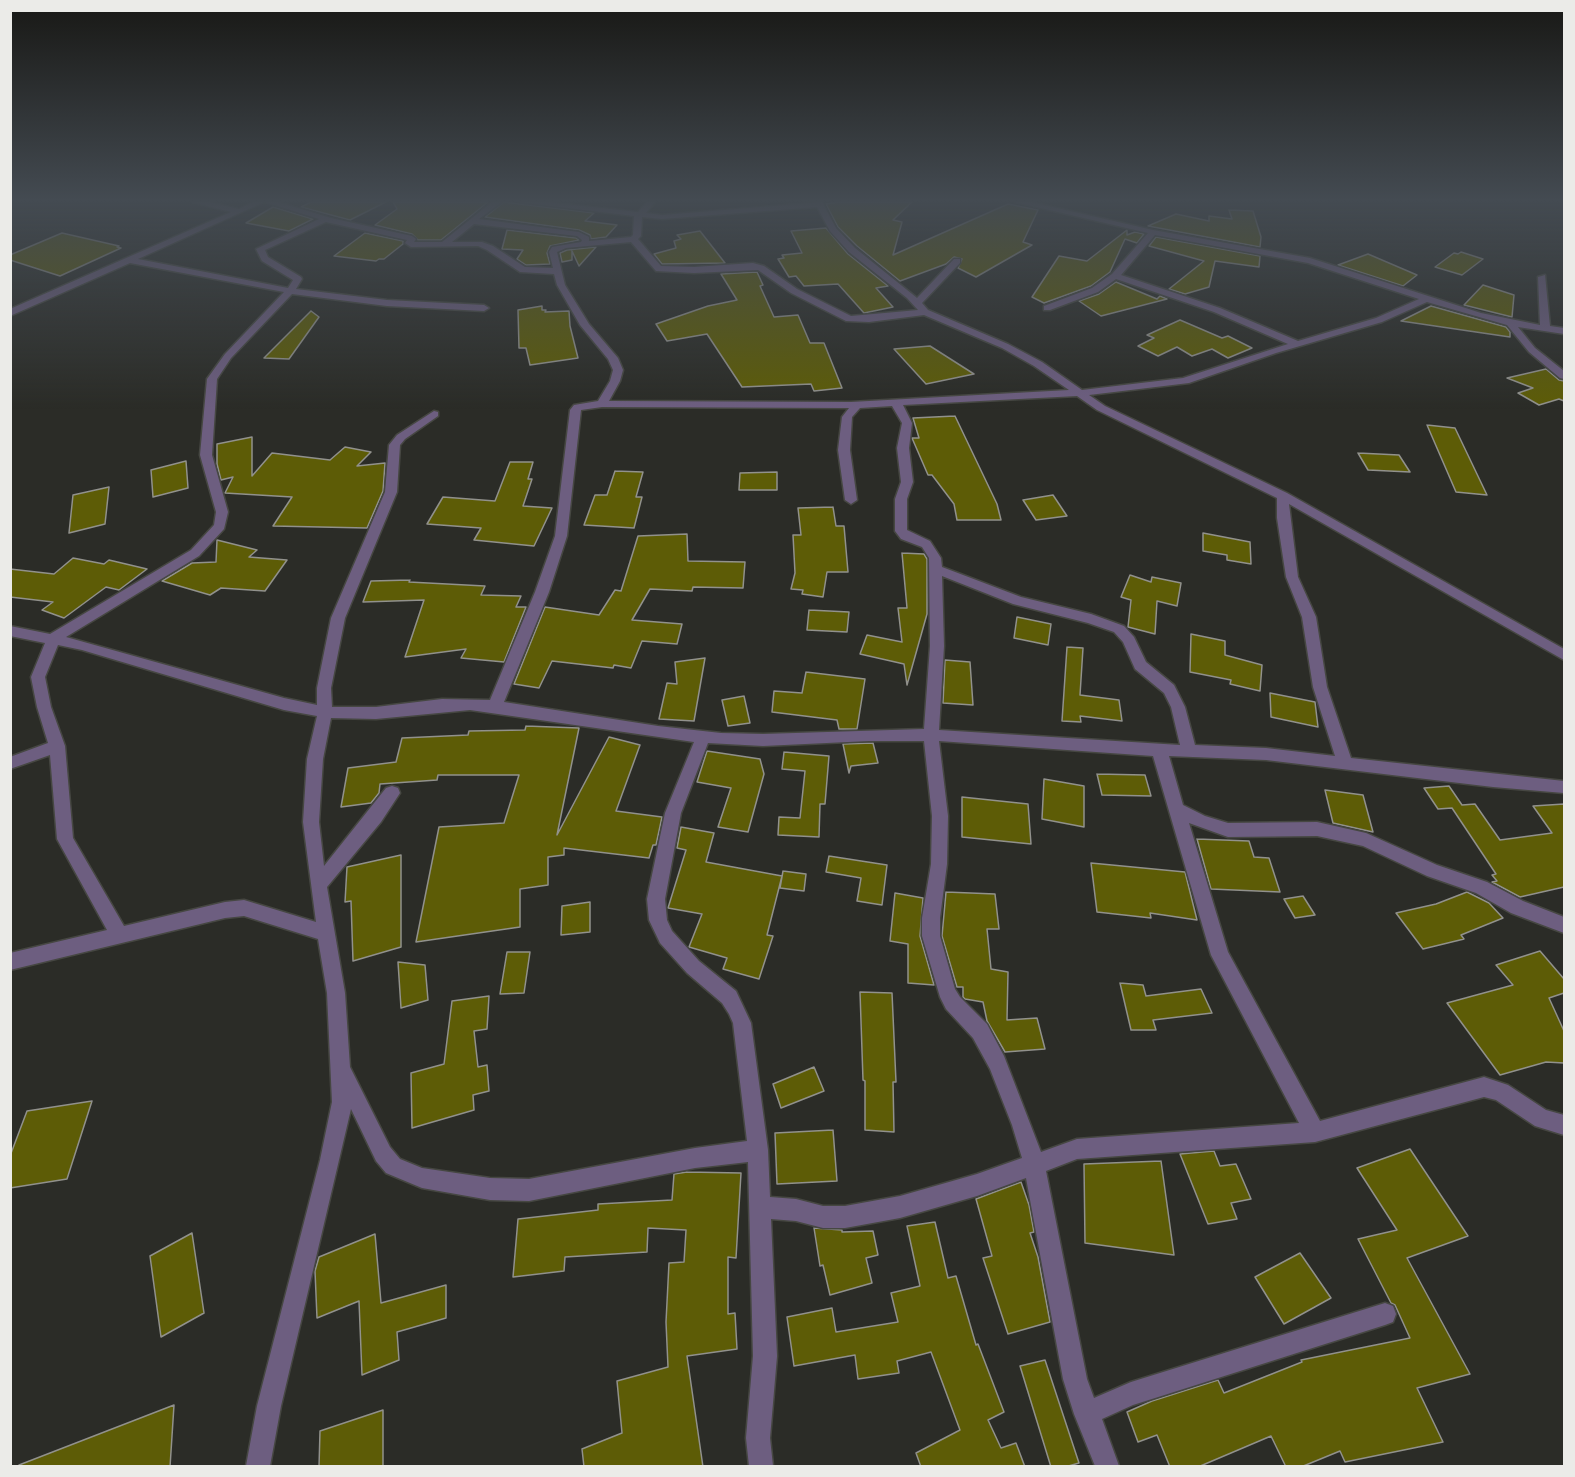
<!DOCTYPE html>
<html>
<head>
<meta charset="utf-8">
<style>
	body { margin:0 }
	#map { position:relative; width:1575px; height:1477px; overflow:hidden; background:#2b2c27; font-family:"Asap Condensed",sans-serif }
	canvas { display:block }
	.frame { position:absolute; inset:0; border:12px solid #ebebe8; pointer-events:none }
</style>
</head>
<body>
<div id="map">
<canvas width="1575" height="1477"></canvas>
<div class="frame"></div>
</div>
<script>
const g = document.querySelector('canvas').getContext('2d');
g.lineJoin = 'round';
function fill(path, color) {
  g.fillStyle = color;
  g.fill(path, 'evenodd');
}
function toPath(rows) {
  const path = new Path2D();
  for (const r of rows) {
    path.moveTo(r[0], r[1]);
    for (let i = 2; i < r.length; i += 2) path.lineTo(r[i], r[i + 1]);
  }
  return path;
}
function stroke(path, color, width, dash) {
  g.strokeStyle = color;
  g.lineWidth = width;
  g.lineCap = dash ? 'butt' : 'round';
  g.setLineDash(dash || []);
  g.stroke(path);
}
const building = toPath([
	[311,202,386,202,350,220,301,207,311,202],
	[393,202,488,202,441,240,418,240,412,234,375,225,397,209,393,202],
	[504,202,594,213,585,221,617,225,606,237,591,239,590,235,579,230,485,217,504,202],
	[838,202,912,202,893,220,902,222,893,255,1008,204,1038,210,1023,242,1032,245,976,277,958,268,962,259,954,257,946,264,900,281,857,246,838,227,826,204,838,202],
	[273,207,313,219,289,231,246,223,273,207],
	[1229,210,1253,211,1261,237,1260,247,1148,226,1176,214,1209,221,1209,216,1232,219,1229,210],
	[826,228,848,254,888,286,876,288,893,307,864,313,838,284,804,286,796,276,789,277,778,259,784,258,782,255,802,253,791,231,826,228],
	[507,230,576,238,579,240,550,246,547,253,550,264,526,265,517,259,523,250,502,249,507,230],
	[1127,230,1127,235,1135,232,1144,234,1137,243,1125,239,1110,272,1091,286,1044,303,1032,297,1059,256,1087,261,1127,230],
	[700,231,725,263,662,264,654,254,676,248,674,241,681,239,677,235,700,231],
	[62,233,119,246,117,247,121,248,60,276,10,260,10,255,62,233],
	[365,233,403,241,403,244,384,259,379,259,376,261,334,256,365,233],
	[1156,237,1260,256,1259,267,1215,261,1209,287,1185,294,1169,289,1204,261,1149,246,1156,237],
	[596,247,579,266,572,251,572,260,562,262,560,253,567,250,596,247],
	[1461,252,1483,259,1462,275,1435,267,1454,253,1458,254,1461,252],
	[1368,254,1417,275,1403,286,1338,265,1368,254],
	[757,272,763,285,760,286,774,317,798,315,810,343,824,343,842,388,814,391,811,384,742,387,707,334,667,341,656,324,708,306,737,300,721,274,757,272],
	[1116,282,1157,299,1160,296,1167,299,1101,316,1079,301,1099,294,1116,282],
	[1483,285,1514,295,1512,317,1464,305,1483,285],
	[542,306,542,310,546,310,545,312,569,311,570,326,578,358,530,365,526,348,519,348,518,310,542,306],
	[1431,306,1506,327,1510,332,1510,337,1401,321,1431,306],
	[311,311,319,317,289,359,264,358,311,311],
	[1180,320,1222,338,1228,336,1252,348,1228,358,1212,349,1192,356,1177,347,1158,356,1138,346,1154,338,1147,335,1180,320],
	[930,346,974,374,926,384,894,349,930,346],
	[1546,369,1559,380,1564,381,1564,401,1559,399,1539,405,1518,393,1533,388,1507,378,1546,369],
	[955,416,997,504,1001,520,957,520,954,504,932,475,928,475,912,438,919,438,913,418,955,416],
	[1427,425,1455,428,1487,495,1456,492,1427,425],
	[252,437,252,476,272,453,330,460,345,447,371,452,357,466,385,463,383,491,367,528,273,526,292,497,225,493,233,477,221,480,217,464,217,444,252,437],
	[1358,453,1399,455,1410,472,1368,470,1358,453],
	[186,461,188,488,153,497,151,470,186,461],
	[510,462,533,462,528,479,532,479,523,506,552,508,534,546,474,540,481,528,427,524,443,497,495,501,510,462],
	[615,471,643,472,636,497,642,497,634,528,584,525,595,495,607,495,615,471],
	[777,472,777,490,739,490,740,473,777,472],
	[109,487,105,524,69,533,73,495,109,487],
	[1053,495,1067,516,1036,520,1023,500,1053,495],
	[833,507,836,526,844,526,848,572,827,572,823,597,802,594,803,590,791,589,795,573,793,535,801,535,798,508,833,507],
	[1203,533,1250,542,1251,564,1227,560,1227,555,1203,551,1203,533],
	[687,534,688,561,745,562,743,588,693,587,692,591,650,589,632,620,682,624,677,644,642,641,631,668,614,665,613,668,552,661,539,688,514,684,545,607,599,615,615,590,621,591,638,536,687,534],
	[217,540,257,550,249,557,287,560,265,591,221,588,210,595,162,581,192,563,216,562,217,540],
	[902,553,924,554,927,559,927,614,907,685,904,664,860,654,867,635,902,642,898,608,907,608,902,553],
	[73,558,104,564,109,560,147,569,119,590,106,587,64,618,42,610,53,602,10,597,10,569,54,574,73,558],
	[1130,575,1151,582,1152,577,1181,583,1177,606,1157,601,1155,634,1128,627,1131,600,1121,597,1130,575],
	[410,580,409,582,485,586,481,595,521,596,516,607,526,607,504,662,461,658,466,649,405,657,424,600,363,602,371,581,410,580],
	[809,610,849,612,847,632,807,630,809,610],
	[1017,617,1051,624,1048,645,1014,638,1017,617],
	[1191,634,1225,641,1225,655,1262,665,1260,691,1230,684,1231,680,1190,672,1191,634],
	[1067,647,1083,648,1080,695,1119,700,1122,721,1080,716,1081,722,1062,721,1067,647],
	[705,658,694,721,659,719,667,683,677,684,675,662,705,658],
	[945,660,970,662,973,705,943,703,945,660],
	[806,672,865,679,857,729,839,729,837,720,772,712,774,691,802,693,806,672],
	[1270,693,1315,702,1318,727,1271,717,1270,693],
	[744,696,750,723,728,726,722,700,744,696],
	[526,726,579,728,557,835,609,737,640,745,616,811,662,817,656,845,653,845,649,858,564,848,564,855,548,857,548,885,520,889,520,927,416,942,439,827,504,823,519,775,438,775,437,780,380,784,379,793,371,803,341,807,348,768,396,762,402,738,468,735,469,731,525,730,526,726],
	[873,743,878,763,851,766,849,773,843,744,873,743],
	[707,751,760,759,764,774,748,832,718,827,731,788,697,782,707,751],
	[784,752,829,756,825,804,820,804,819,837,778,835,779,817,800,818,805,771,782,769,784,752],
	[1097,774,1145,775,1151,796,1102,795,1097,774],
	[1044,779,1084,786,1084,827,1042,819,1044,779],
	[1449,786,1462,805,1475,804,1500,840,1552,833,1533,806,1564,804,1564,887,1520,897,1492,882,1497,881,1492,875,1496,874,1452,808,1438,809,1424,788,1449,786],
	[1325,790,1363,795,1373,832,1333,823,1325,790],
	[962,797,1028,804,1031,844,962,837,962,797],
	[681,827,714,833,706,862,782,876,767,935,773,936,759,979,723,969,727,958,689,947,702,914,668,908,686,850,677,848,681,827],
	[1197,839,1249,841,1254,857,1269,858,1280,892,1211,889,1197,839],
	[401,855,401,947,353,961,351,901,345,902,347,867,401,855],
	[829,856,887,865,882,905,857,901,861,878,826,872,829,856],
	[1091,863,1185,872,1197,920,1150,913,1151,918,1097,912,1091,863],
	[783,871,806,874,804,891,780,888,783,871],
	[946,892,995,894,999,929,987,929,991,969,1008,972,1007,1020,1037,1018,1045,1049,1005,1052,987,1021,983,1002,965,999,963,997,963,987,957,987,942,936,946,892],
	[1467,892,1489,903,1503,918,1461,935,1464,939,1423,949,1396,913,1436,904,1467,892],
	[895,893,923,898,920,936,934,985,908,983,908,944,890,941,895,893],
	[1303,896,1315,915,1295,918,1284,899,1303,896],
	[590,902,590,932,561,935,562,906,590,902],
	[1540,951,1564,979,1564,993,1549,998,1564,1031,1564,1063,1546,1062,1500,1075,1447,1003,1513,985,1496,965,1540,951],
	[507,952,530,952,524,993,500,994,507,952],
	[398,962,425,965,428,1000,401,1008,398,962],
	[1120,983,1143,985,1146,996,1201,989,1212,1013,1153,1020,1156,1030,1131,1030,1120,983],
	[860,992,892,993,896,1082,893,1082,894,1132,865,1130,865,1081,863,1080,860,992],
	[489,996,487,1029,474,1031,478,1067,487,1065,489,1091,473,1095,474,1110,412,1128,411,1073,444,1064,452,1001,489,996],
	[814,1067,824,1091,781,1108,773,1084,814,1067],
	[92,1101,67,1179,10,1188,10,1156,27,1111,92,1101],
	[833,1130,837,1181,777,1184,775,1133,833,1130],
	[1410,1149,1468,1236,1407,1258,1470,1374,1417,1388,1443,1442,1345,1462,1340,1451,1301,1467,1286,1467,1271,1436,1198,1467,1170,1467,1157,1435,1138,1442,1127,1412,1152,1401,1218,1380,1224,1393,1302,1362,1301,1360,1410,1338,1395,1305,1391,1303,1358,1239,1397,1230,1357,1168,1410,1149],
	[1214,1151,1220,1166,1236,1164,1251,1199,1231,1203,1237,1219,1208,1224,1180,1154,1214,1151],
	[1161,1161,1174,1255,1085,1243,1084,1164,1161,1161],
	[687,1172,741,1173,736,1258,728,1257,728,1314,735,1313,737,1349,687,1356,703,1467,584,1467,582,1449,622,1433,617,1381,668,1367,666,1322,669,1263,684,1262,686,1230,648,1228,647,1252,565,1257,564,1271,513,1277,518,1219,598,1210,598,1204,672,1200,674,1174,687,1172],
	[1021,1182,1029,1205,1034,1232,1030,1233,1038,1257,1050,1322,1008,1334,983,1258,992,1256,976,1199,1021,1182],
	[935,1222,948,1278,956,1276,976,1345,978,1344,1004,1412,988,1420,1001,1448,1016,1443,1025,1467,921,1467,916,1453,960,1430,931,1352,897,1361,899,1373,858,1379,855,1355,794,1366,787,1317,832,1308,836,1332,898,1322,891,1293,920,1286,907,1226,935,1222],
	[814,1228,842,1230,842,1232,873,1231,878,1255,866,1258,872,1283,830,1295,823,1265,820,1266,814,1228],
	[192,1233,204,1313,161,1337,150,1256,192,1233],
	[375,1234,381,1303,446,1285,446,1318,397,1332,399,1360,362,1375,359,1301,317,1318,315,1271,319,1257,375,1234],
	[1300,1253,1331,1298,1284,1324,1255,1277,1300,1253],
	[1045,1360,1079,1463,1065,1467,1051,1467,1020,1366,1045,1360],
	[174,1405,170,1467,19,1467,19,1465,174,1405],
	[383,1410,383,1467,319,1467,320,1431,383,1410]
]);
const minor = toPath([
	[192,202,209,202,239,209,253,202,264,202,138,259,288,288,293,280,262,261,256,249,319,219,265,202,278,202,331,218,412,236,416,239,414,242,442,242,492,202,502,202,479,219,579,232,589,237,589,241,631,237,633,235,634,216,518,202,547,202,638,212,647,202,655,202,646,213,662,215,822,202,836,228,855,248,917,298,954,259,960,259,960,263,922,303,928,310,1008,344,1042,362,1082,390,1183,378,1288,344,1214,312,1116,279,1098,292,1050,310,1044,310,1044,306,1092,288,1112,274,1148,233,1015,202,1031,202,1153,230,1310,258,1481,313,1540,325,1538,277,1545,275,1550,326,1564,328,1564,334,1518,327,1535,348,1564,371,1564,379,1560,378,1529,352,1507,325,1427,302,1382,322,1276,353,1189,383,1089,395,1105,406,1287,493,1564,649,1564,660,1289,504,1298,577,1316,617,1327,687,1351,758,1564,781,1564,793,1493,787,1266,760,1169,756,1183,805,1205,816,1228,823,1317,822,1366,833,1437,865,1487,882,1523,901,1564,917,1564,933,1511,913,1476,893,1427,876,1363,846,1317,836,1228,837,1189,823,1228,952,1320,1121,1484,1077,1508,1085,1546,1110,1564,1115,1564,1135,1535,1126,1496,1100,1484,1097,1315,1142,1077,1159,1046,1171,1087,1379,1094,1398,1131,1382,1385,1303,1393,1306,1396,1314,1393,1322,1385,1325,1133,1405,1102,1419,1119,1466,1095,1466,1074,1414,1063,1379,1026,1178,977,1196,900,1218,845,1228,823,1228,796,1221,771,1219,777,1356,770,1438,773,1466,749,1466,746,1438,753,1356,748,1162,695,1168,529,1201,490,1200,422,1188,386,1173,376,1161,351,1109,281,1406,270,1466,246,1466,257,1406,320,1160,332,1102,327,993,318,939,244,916,225,918,10,970,10,953,107,930,57,839,50,755,10,769,10,757,48,743,37,707,31,677,45,643,10,636,10,626,50,634,191,550,214,525,216,512,200,455,207,379,225,354,284,292,130,263,10,316,10,309,231,212,192,202],
	[817,207,830,231,849,252,907,298,918,310,851,316,797,289,764,266,753,263,694,267,661,266,638,239,641,236,642,217,662,219,817,207],
	[326,222,407,240,405,243,411,247,478,246,487,250,520,272,554,274,557,285,580,325,608,359,613,370,610,381,598,401,574,405,570,410,555,536,535,592,490,700,442,699,376,707,332,707,331,688,345,618,397,492,400,445,405,439,438,416,438,412,434,411,397,435,389,445,385,492,331,618,317,688,317,705,284,698,66,637,199,556,224,529,228,512,212,455,217,379,231,358,292,294,387,306,484,311,489,308,484,305,387,300,296,289,302,279,301,277,268,257,265,250,326,222],
	[474,224,577,236,582,240,581,242,552,247,549,252,553,268,525,267,493,246,482,242,452,242,474,224],
	[1155,235,1308,263,1419,299,1376,318,1298,341,1220,308,1121,275,1155,235],
	[631,242,656,271,694,273,758,270,791,293,846,321,869,322,924,315,1002,348,1034,366,1069,390,851,402,609,401,620,381,623,370,618,358,589,324,565,285,557,252,566,248,631,242],
	[1077,396,1097,410,1277,498,1277,518,1286,577,1302,617,1313,687,1335,756,1266,748,1195,745,1185,707,1174,685,1146,662,1134,637,1124,626,1091,614,1021,597,942,567,941,558,930,541,907,530,907,499,913,482,909,448,912,423,903,405,1077,396],
	[892,406,902,423,897,448,901,482,895,499,895,531,901,539,922,547,929,558,930,646,924,729,763,734,721,733,658,726,504,702,549,592,567,536,581,410,602,407,849,408,842,417,838,450,845,500,851,504,857,500,850,450,852,417,860,408,892,406],
	[942,576,1013,604,1088,623,1114,632,1123,642,1135,669,1164,693,1171,707,1180,745,939,730,944,646,942,576],
	[58,645,82,650,284,710,317,716,307,759,303,822,316,922,244,900,225,902,124,926,73,838,65,746,51,707,45,677,58,645],
	[470,710,694,742,665,813,647,899,649,920,660,943,687,973,722,1003,729,1014,733,1023,747,1141,695,1148,529,1179,490,1178,422,1168,400,1159,390,1147,350,1067,345,993,327,887,381,822,400,793,398,788,392,786,386,788,324,866,319,822,323,759,331,718,376,719,470,710],
	[869,741,924,741,932,816,931,864,922,918,922,936,940,997,946,1009,973,1038,990,1069,1012,1125,1022,1158,977,1174,900,1196,845,1206,823,1206,796,1199,770,1197,768,1150,751,1023,736,991,699,961,672,931,667,920,665,899,681,813,708,743,763,746,869,741],
	[939,741,1153,756,1211,955,1299,1123,1077,1139,1041,1152,1004,1056,987,1024,960,997,955,989,940,936,940,918,947,864,948,816,939,741]
]);
fill(building, '#5d5c06');
stroke(building, '#91918c', 1.5);
stroke(minor, '#464742', 3);
fill(minor, '#6d5e80');
const sky = g.createLinearGradient(0, 0, 0, 409);
sky.addColorStop(0, '#181815');
sky.addColorStop(0.49, '#444b52');
sky.addColorStop(1, '#444b5200');
g.fillStyle = sky;
g.fillRect(0, 0, 1575, 409);
</script>
</body>
</html>
